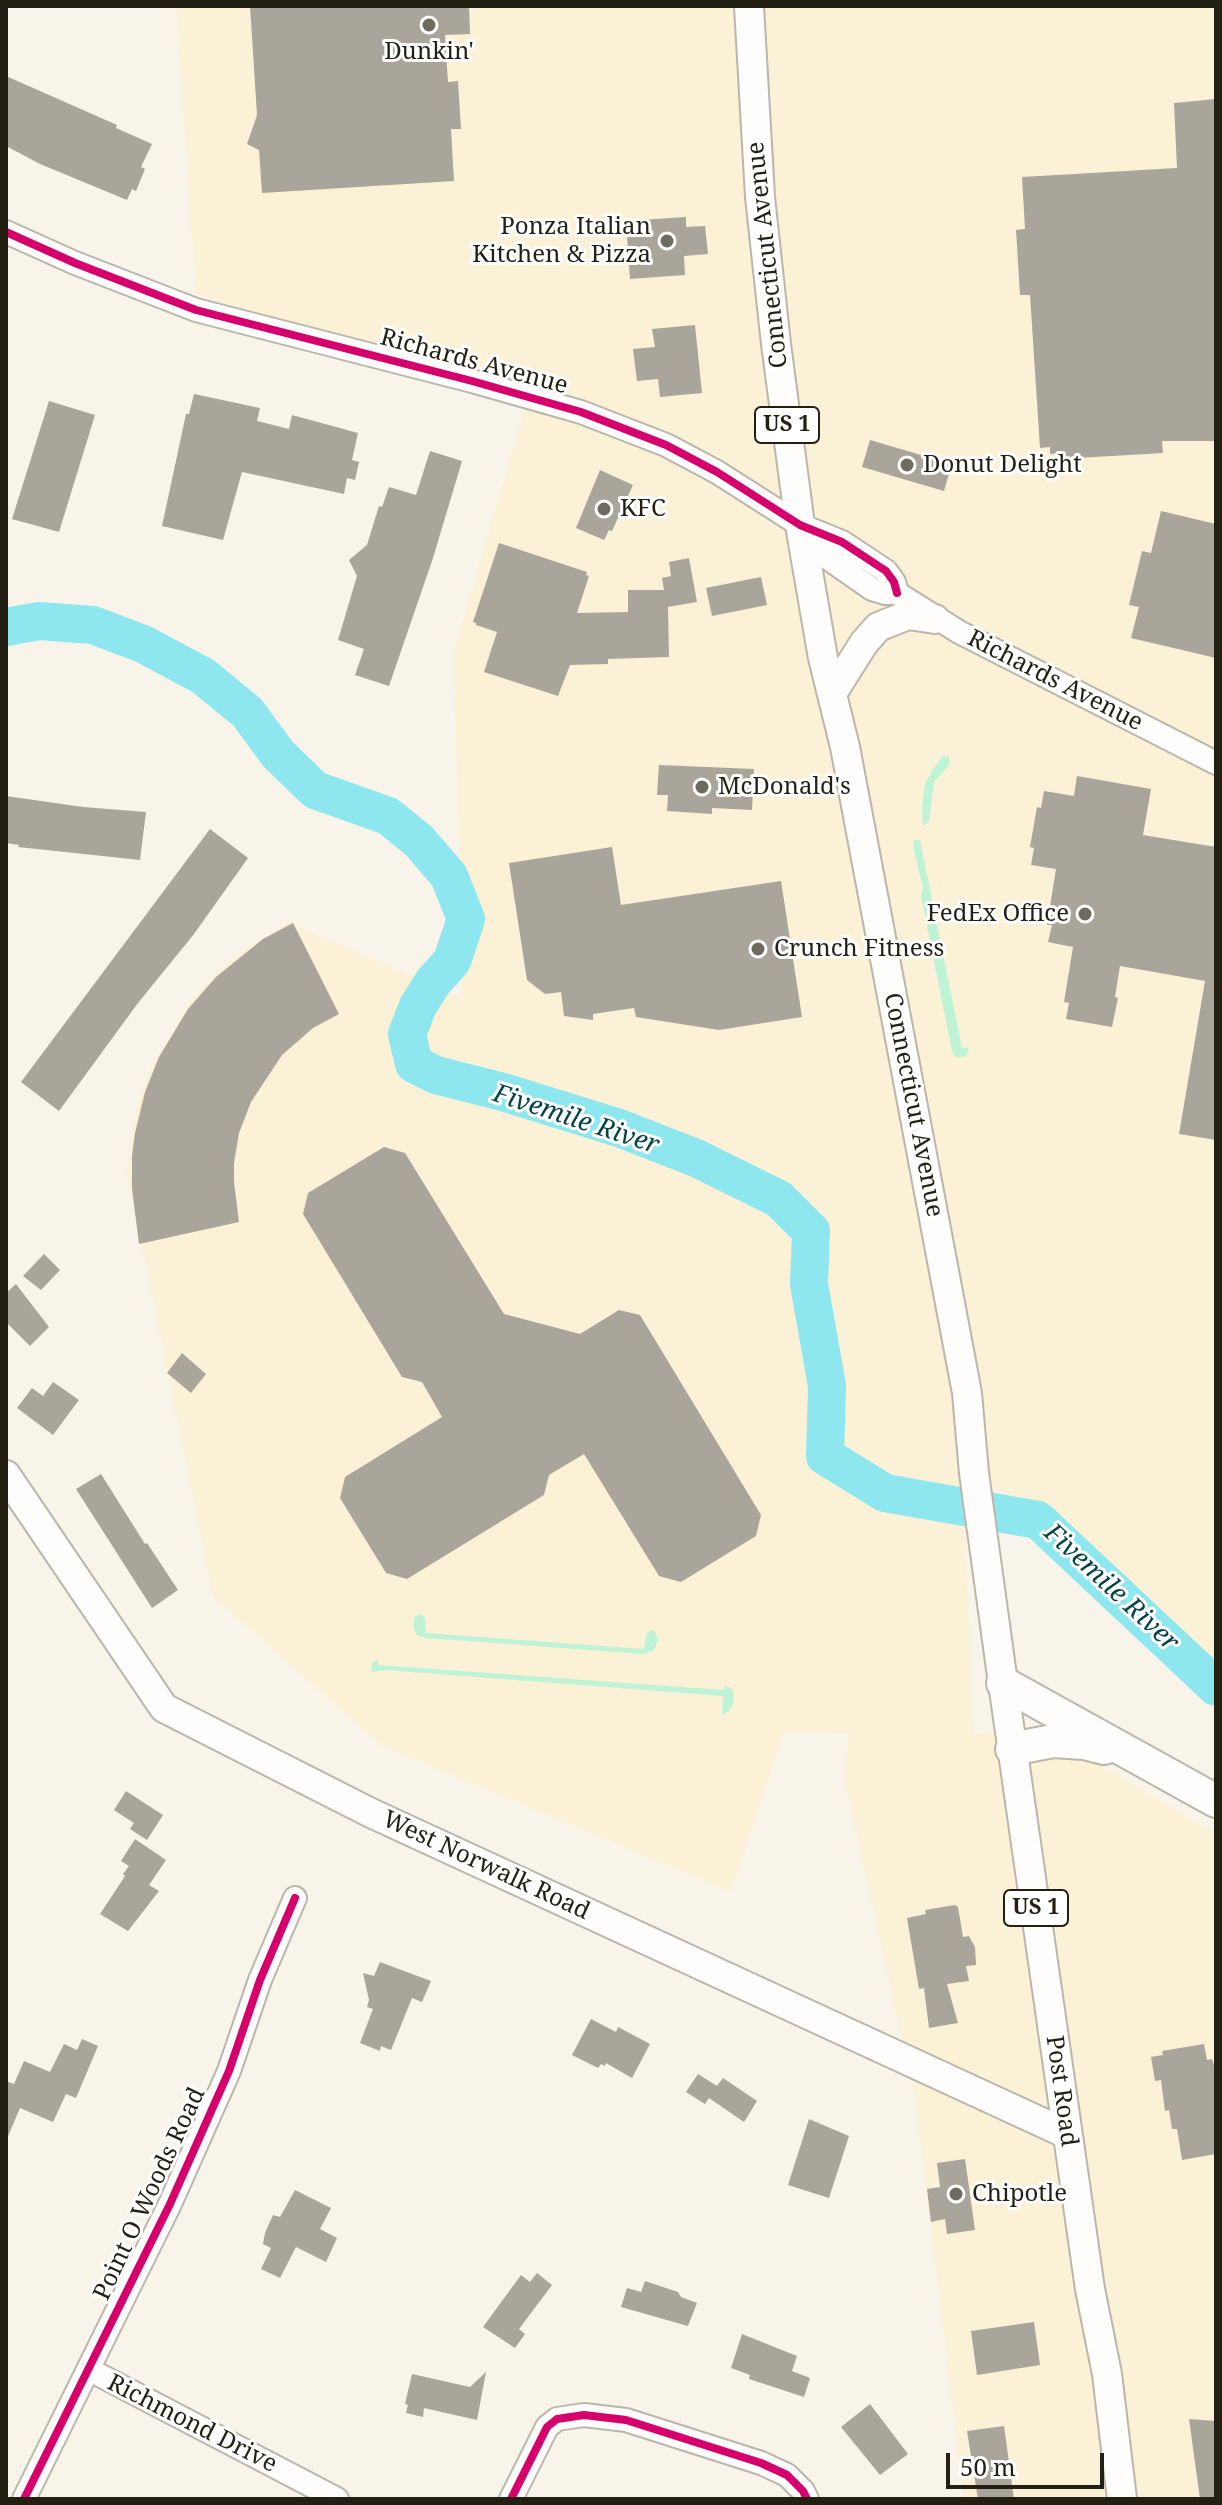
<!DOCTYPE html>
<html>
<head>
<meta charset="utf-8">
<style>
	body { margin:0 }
	#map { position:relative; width:1222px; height:2505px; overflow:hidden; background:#f8f4ea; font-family:"Noto Serif",serif }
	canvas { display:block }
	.frame { position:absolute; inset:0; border:8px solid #231f13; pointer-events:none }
	.scale { position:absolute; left:946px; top:2453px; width:158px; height:36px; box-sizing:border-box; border:4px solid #231f13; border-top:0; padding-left:10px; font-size:24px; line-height:28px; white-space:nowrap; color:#231f13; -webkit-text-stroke:6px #fff; paint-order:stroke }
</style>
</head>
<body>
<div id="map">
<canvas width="1222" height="2505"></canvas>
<div class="frame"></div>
<div class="scale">50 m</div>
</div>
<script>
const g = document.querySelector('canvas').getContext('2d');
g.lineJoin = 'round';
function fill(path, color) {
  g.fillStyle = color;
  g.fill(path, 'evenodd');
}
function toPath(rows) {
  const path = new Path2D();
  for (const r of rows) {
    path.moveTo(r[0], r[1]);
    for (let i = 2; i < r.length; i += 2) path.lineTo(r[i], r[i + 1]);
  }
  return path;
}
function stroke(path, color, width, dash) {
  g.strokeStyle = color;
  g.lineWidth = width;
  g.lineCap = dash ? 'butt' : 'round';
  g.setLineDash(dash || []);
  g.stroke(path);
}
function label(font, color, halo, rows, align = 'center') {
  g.font = font + ' "Noto Serif",serif';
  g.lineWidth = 6;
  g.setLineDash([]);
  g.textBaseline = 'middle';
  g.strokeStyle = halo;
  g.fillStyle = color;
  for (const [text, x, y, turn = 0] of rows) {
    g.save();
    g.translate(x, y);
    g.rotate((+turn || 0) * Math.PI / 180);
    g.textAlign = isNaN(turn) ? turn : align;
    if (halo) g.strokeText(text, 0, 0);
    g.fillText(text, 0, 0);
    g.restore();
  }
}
const built = toPath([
	[176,6,1216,6,1216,1672,1066,1529,1007,1493,963,1477,973,1734,1038,1727,1216,1834,1216,2499,964,2499,915,2099,845,1781,849,1733,784,1732,731,1892,382,1746,213,1597,127,1172,135,1118,149,1071,188,1006,212,977,252,945,289,922,462,998,454,651,527,402,196,294]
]);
const green = toPath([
	[943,756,949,757,949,765,934,782,929,821,923,826,922,806,925,784,933,769],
	[914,840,920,840,962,1048,968,1047,969,1051,965,1057,956,1057,952,1051,921,896,923,888,913,846],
	[420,1614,425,1618,426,1633,644,1649,646,1635,651,1630,655,1632,658,1640,654,1650,644,1654,426,1638,418,1636,413,1628,415,1616],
	[378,1659,378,1665,724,1690,725,1685,733,1690,734,1702,729,1711,722,1715,723,1696,385,1670,371,1672,372,1663]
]);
const river = toPath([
	[6,627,39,621,93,625,143,644,203,676,247,712,278,754,315,790,388,816,419,841,449,876,466,919,452,961,433,982,418,1006,407,1034,414,1064,436,1075,503,1092,619,1128,696,1158,779,1199,811,1231,809,1284,827,1386,825,1456,885,1493,1038,1520,1216,1687]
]);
const building = toPath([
	[250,6,469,6,470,34,445,35,448,82,458,81,461,129,451,129,454,181,262,193,259,150,247,144,257,115],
	[6,76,117,125,116,128,152,144,141,167,145,169,136,191,132,189,127,200,40,164,6,146],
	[1216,99,1216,441,1162,441,1163,453,1060,459,1060,453,1050,454,1050,447,1040,448,1030,295,1020,295,1016,230,1025,229,1022,177,1177,168,1174,103],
	[686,217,686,227,705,226,708,254,684,256,685,275,630,279,626,221],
	[695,325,702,393,660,397,658,379,637,381,633,349,655,347,652,329],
	[194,394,260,408,257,421,289,429,292,415,358,433,352,460,359,462,355,480,347,478,344,494,242,472,223,540,162,526,186,414,189,414],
	[49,401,95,415,59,532,12,519],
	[870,440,952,464,944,491,862,467],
	[430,451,462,461,433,558,389,686,355,675,364,649,338,640,357,576,349,560,367,545,379,506,382,507,389,487,416,495],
	[600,470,633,485,612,531,609,530,604,540,576,528],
	[1161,511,1216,524,1216,658,1131,638,1139,607,1129,605,1142,551,1151,553],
	[499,543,587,572,586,575,589,576,577,613,628,612,628,590,664,590,662,578,671,576,669,562,689,558,697,602,668,607,669,657,608,659,608,664,570,665,558,696,484,672,497,632,476,625,476,623,473,622],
	[761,577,767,605,712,616,706,588],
	[659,765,754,769,752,810,712,808,712,814,667,811,668,795,657,795],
	[1077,776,1151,789,1143,835,1216,847,1216,1140,1179,1134,1205,981,1120,966,1115,997,1118,998,1112,1027,1066,1019,1069,1003,1064,1002,1073,947,1048,942,1052,925,1047,925,1056,869,1031,865,1034,848,1030,847,1037,807,1041,808,1044,791,1074,796],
	[6,796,83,807,146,812,140,860,18,847,19,845,6,843],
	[210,829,248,858,194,934,138,1003,59,1111,21,1082],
	[612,847,621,905,781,881,802,1017,719,1030,636,1017,634,1008,593,1014,593,1020,564,1016,561,992,545,994,527,980,509,863],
	[293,923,339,1014,313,1028,282,1055,251,1102,239,1133,234,1163,234,1182,239,1222,139,1244,132,1189,132,1156,135,1133,145,1092,159,1057,188,1009,216,977,263,939],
	[384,1147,405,1153,504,1314,580,1334,619,1310,640,1315,761,1515,756,1536,681,1582,659,1576,584,1454,549,1475,544,1495,407,1579,386,1573,340,1498,345,1477,442,1417,422,1382,402,1377,303,1214,308,1193],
	[44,1254,60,1270,41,1290,23,1276],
	[16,1284,49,1327,30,1346,6,1322,6,1293],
	[182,1353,206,1374,191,1393,167,1373],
	[53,1382,79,1400,53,1435,17,1408,32,1388,43,1396],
	[101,1474,145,1544,147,1543,178,1590,152,1608,76,1489],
	[126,1791,163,1815,147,1840,130,1829,134,1823,114,1810],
	[135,1839,166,1860,149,1885,159,1891,128,1931,100,1914,125,1876,123,1874,129,1866,121,1861],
	[955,1905,958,1907,963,1937,969,1936,975,1947,976,1965,966,1966,969,1981,947,1984,958,2023,929,2028,924,1988,919,1989,907,1918,926,1914,925,1910],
	[380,1962,431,1981,422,2002,412,1998,391,2050,381,2046,380,2051,360,2043,373,2009,367,2007,369,2000,363,1973,374,1976],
	[591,2019,616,2032,618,2027,650,2044,632,2078,606,2063,605,2066,601,2064,598,2068,572,2055],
	[82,2039,98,2046,76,2098,66,2094,53,2122,20,2108,6,2141,6,2081,14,2084,24,2061,50,2072,64,2044,77,2050],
	[1204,2044,1207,2060,1212,2059,1216,2071,1216,2154,1182,2160,1177,2129,1172,2129,1169,2110,1165,2111,1161,2080,1155,2081,1151,2057,1163,2055,1162,2051],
	[698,2074,717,2086,723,2078,757,2101,744,2122,709,2098,705,2104,686,2092],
	[809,2119,849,2136,829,2198,788,2185],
	[965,2159,975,2230,947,2234,945,2219,931,2222,927,2189,940,2187,937,2163],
	[295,2190,331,2208,320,2229,337,2238,326,2262,296,2247,280,2278,261,2269,271,2248,263,2244,265,2233,273,2215,280,2217],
	[537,2273,552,2285,519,2329,525,2334,515,2348,483,2327,521,2275,530,2282],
	[645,2281,678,2292,681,2297,697,2303,688,2326,621,2307,627,2288,641,2292],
	[1034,2322,1040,2365,977,2375,971,2331],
	[742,2334,797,2356,792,2371,810,2378,804,2397,749,2379,750,2375,731,2368],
	[486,2372,477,2420,424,2408,423,2417,406,2413,408,2405,405,2404,412,2374,470,2387],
	[870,2404,908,2454,880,2475,841,2427],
	[1189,2419,1216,2421,1216,2499,1200,2499],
	[1004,2426,1014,2499,978,2499,967,2431]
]);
const minor = toPath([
	[6,232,75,263,196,310,472,381,581,412,666,445,717,472,800,525,842,542,886,571,894,582,897,593],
	[800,525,829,559,872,589,885,593,897,593,959,632,1216,763],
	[90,2370,337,2499],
	[24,2499,170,2204,229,2071,260,1980,295,1898],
	[511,2499,547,2427,557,2419,584,2415,626,2420,761,2463,787,2475,803,2491,807,2499]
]);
const major = toPath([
	[749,6,760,197,776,344,800,525,823,658,845,747,967,1393,974,1473,1003,1683,1090,2289,1107,2374,1122,2499],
	[833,692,864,643,878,627,908,615,935,619],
	[6,1475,164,1708,371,1813,1067,2134]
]);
const highway = toPath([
	[1003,1683,1216,1801],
	[1012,1749,1053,1741,1084,1743,1104,1748]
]);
const cycleway = toPath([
	[6,232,75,263,196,310,472,381,581,412,666,445,717,472,800,525,842,542,886,571,894,582,897,593],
	[24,2499,170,2204,229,2071,260,1980,295,1898],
	[511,2499,547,2427,557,2419,584,2415,626,2420,761,2463,787,2475,803,2491,807,2499]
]);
const markers = [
	[429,25,8,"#6e6a5e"],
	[667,241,8,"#6e6a5e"],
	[907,465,8,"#6e6a5e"],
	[604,509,8,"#6e6a5e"],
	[702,787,8,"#6e6a5e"],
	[1085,914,8,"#6e6a5e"],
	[758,949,8,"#6e6a5e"],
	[956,2194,8,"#6e6a5e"]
];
const shields = [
	[787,425,64],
	[1036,1908,64]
];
const shieldNames = [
	["US 1",787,425],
	["US 1",1036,1908]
];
const poiNames = [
	["Dunkin'",429,52,"center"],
	["Ponza Italian",651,227,"right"],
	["Kitchen & Pizza",651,255,"right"],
	["Donut Delight",923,465],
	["KFC",620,509],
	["McDonald's",718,787],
	["FedEx Office",1069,914,"right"],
	["Crunch Fitness",774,949],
	["Chipotle",972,2194]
];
const streetNames = [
	["Connecticut Avenue",768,255,-96],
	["Richards Avenue",474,362,15],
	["Richards Avenue",1055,681,27],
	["Connecticut Avenue",913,1105,79],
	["West Norwalk Road",486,1866,25],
	["Post Road",1061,2091,82],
	["Point O Woods Road",150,2194,-65],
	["Richmond Drive",192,2424,27]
];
const waterNames = [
	["Fivemile River",576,1120,18],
	["Fivemile River",1111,1588,43]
];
fill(built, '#fbf1d7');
fill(green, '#bef3d6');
stroke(river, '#8ee7ee', 38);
fill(building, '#a9a59b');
stroke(minor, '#bab6ac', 26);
stroke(major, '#bab6ac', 32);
stroke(highway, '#bab6ac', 36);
stroke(minor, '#fefdfc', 22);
stroke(major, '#fefdfc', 28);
stroke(highway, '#fefdfc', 32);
stroke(cycleway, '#d6006c', 8);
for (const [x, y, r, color] of markers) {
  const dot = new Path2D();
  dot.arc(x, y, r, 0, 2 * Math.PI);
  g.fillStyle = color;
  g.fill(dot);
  stroke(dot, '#fff', 3);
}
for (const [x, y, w] of shields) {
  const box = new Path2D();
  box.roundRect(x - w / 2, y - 18, w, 36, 6);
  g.fillStyle = '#fff';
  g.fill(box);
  stroke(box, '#231f13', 2);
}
label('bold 22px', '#231f13', null, shieldNames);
label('24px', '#231f13', '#fff', poiNames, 'left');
label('24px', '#231f13', '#fff', streetNames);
label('italic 26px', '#07444a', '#fff', waterNames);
</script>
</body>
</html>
